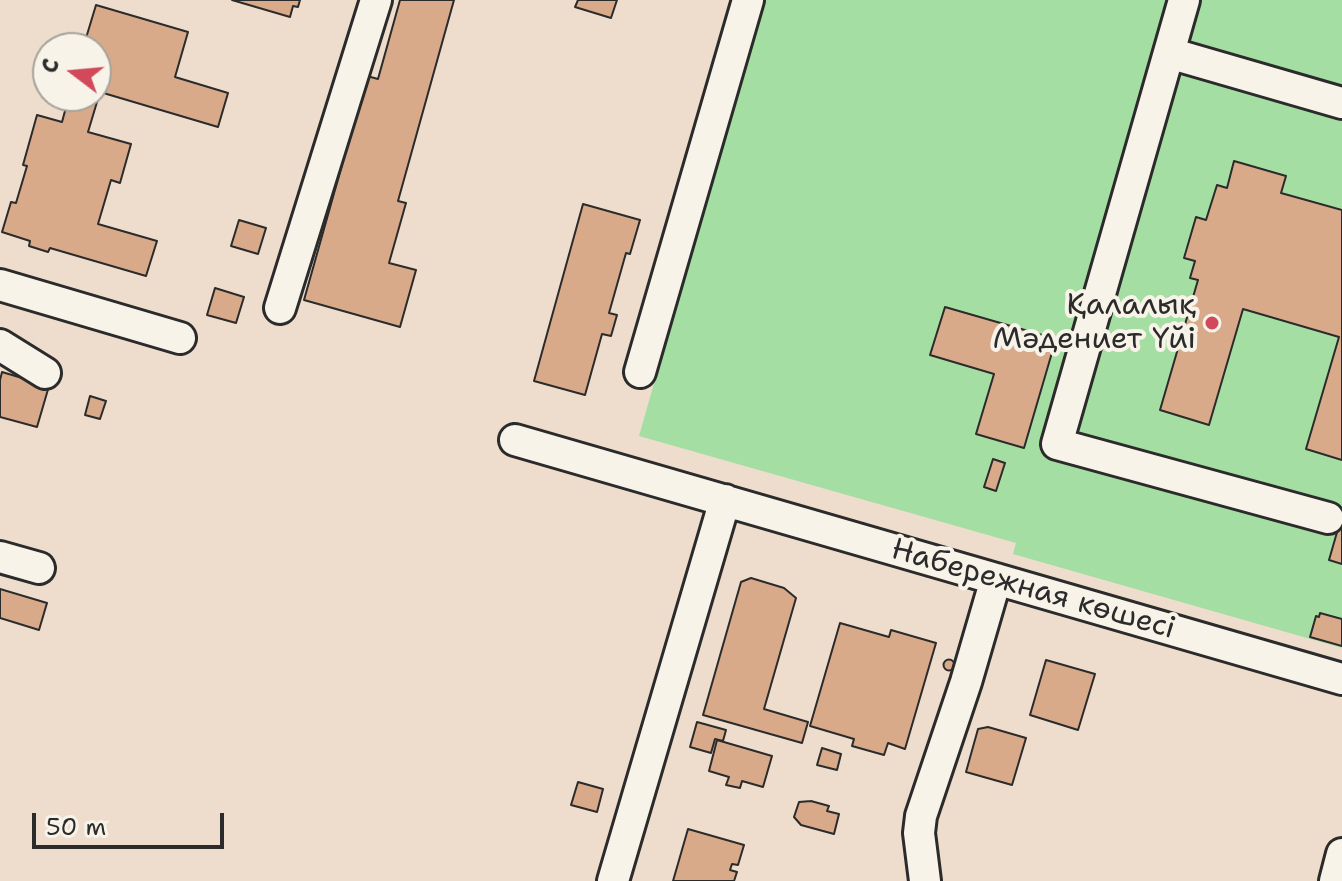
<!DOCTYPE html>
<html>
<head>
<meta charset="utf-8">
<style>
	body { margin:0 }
	#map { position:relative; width:1342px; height:881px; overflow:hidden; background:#edc; font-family:"Shantell Sans",sans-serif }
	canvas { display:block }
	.north { position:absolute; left:32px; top:32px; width:80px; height:80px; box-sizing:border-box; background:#f7f3e8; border:2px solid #a5a39c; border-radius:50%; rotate:286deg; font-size:22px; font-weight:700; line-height:32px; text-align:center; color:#2b2b2b }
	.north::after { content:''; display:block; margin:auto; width:28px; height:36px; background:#d1495b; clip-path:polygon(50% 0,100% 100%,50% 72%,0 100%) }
	.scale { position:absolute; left:32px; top:813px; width:192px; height:36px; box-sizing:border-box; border:4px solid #2b2b2b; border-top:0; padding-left:10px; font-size:24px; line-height:28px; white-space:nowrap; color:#2b2b2b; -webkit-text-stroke:6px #f7f3e8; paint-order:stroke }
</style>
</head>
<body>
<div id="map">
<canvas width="1342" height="881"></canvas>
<div class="north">С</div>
<div class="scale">50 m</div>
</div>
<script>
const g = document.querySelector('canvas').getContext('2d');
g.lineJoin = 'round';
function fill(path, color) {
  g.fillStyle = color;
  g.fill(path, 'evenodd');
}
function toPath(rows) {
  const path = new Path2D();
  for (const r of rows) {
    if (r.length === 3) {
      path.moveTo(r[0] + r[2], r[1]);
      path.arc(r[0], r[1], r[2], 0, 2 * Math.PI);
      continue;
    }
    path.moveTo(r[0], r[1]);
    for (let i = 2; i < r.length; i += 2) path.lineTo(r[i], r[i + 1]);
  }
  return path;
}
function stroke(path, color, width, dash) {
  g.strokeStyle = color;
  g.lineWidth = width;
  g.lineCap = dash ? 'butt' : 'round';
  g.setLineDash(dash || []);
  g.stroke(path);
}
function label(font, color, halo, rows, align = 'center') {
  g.font = font + ' "Shantell Sans",sans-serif';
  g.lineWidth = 8;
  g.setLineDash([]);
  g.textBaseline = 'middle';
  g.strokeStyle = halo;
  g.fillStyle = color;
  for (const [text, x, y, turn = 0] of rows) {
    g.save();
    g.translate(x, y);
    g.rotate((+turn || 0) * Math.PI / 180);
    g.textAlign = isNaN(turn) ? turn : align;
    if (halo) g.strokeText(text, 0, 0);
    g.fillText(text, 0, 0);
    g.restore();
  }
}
const green = toPath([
	[763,0,1342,0,1342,648,1013,554,1016,543,639,436]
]);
const building = toPath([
	[232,0,300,0,298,7,293,6,290,17,232,0],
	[400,0,454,0,398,201,406,203,389,263,416,270,400,327,304,300,367,76,378,79,400,0],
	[578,0,617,0,611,18,575,7,578,0],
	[96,5,188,32,175,77,228,93,218,127,100,92,88,132,131,144,120,183,111,180,98,224,157,241,146,276,50,248,48,252,29,246,30,241,2,232,11,202,16,203,27,166,23,165,37,115,62,122,69,96,96,96,96,48,83,48,96,5],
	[1234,161,1286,176,1281,193,1342,210,1342,460,1306,449,1339,337,1243,309,1209,425,1160,410,1198,280,1190,278,1195,261,1184,258,1196,217,1206,220,1217,185,1227,188,1234,161],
	[583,204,640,220,630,254,626,253,609,313,617,315,611,336,602,334,585,395,534,381,583,204],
	[239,220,266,228,258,254,231,246,239,220],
	[215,288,244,297,236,323,207,315,215,288],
	[945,307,1056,339,1024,448,976,434,994,374,930,355,945,307],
	[2,372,49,386,37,427,0,417,0,380,2,372],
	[90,396,106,401,100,419,85,415,90,396],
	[993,459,1005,463,996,491,984,487,993,459],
	[1342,515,1342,564,1329,560,1342,515],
	[751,578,784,588,796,598,764,709,808,722,802,743,703,715,741,582,751,578],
	[0,589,47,603,39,630,0,618,0,589],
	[1320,613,1342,619,1342,646,1310,637,1316,616,1319,617,1320,613],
	[840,623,889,637,891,630,936,643,905,749,888,743,884,755,852,746,854,739,810,726,840,623],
	[949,665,5.5],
	[1046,660,1095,674,1078,730,1030,715,1046,660],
	[697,722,726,730,723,741,715,739,711,753,690,747,697,722],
	[988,727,1026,738,1012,785,966,772,978,729,988,727],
	[717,740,772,756,763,787,742,781,740,788,726,785,729,777,709,771,717,740],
	[822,748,841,754,837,770,817,765,822,748],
	[578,782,603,789,597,812,571,805,578,782],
	[811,801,829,806,827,811,839,814,834,834,801,825,794,817,799,802,811,801],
	[688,829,744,845,738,865,732,864,730,870,737,872,734,881,673,881,688,829]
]);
const minor = toPath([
	[1184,0,1057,444,1328,518],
	[1169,53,1342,103],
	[0,285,180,338],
	[280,308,376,0],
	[0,345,45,373],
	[640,372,748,0],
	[515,440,1342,679],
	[0,557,39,568],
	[613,881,725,500],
	[925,881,919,833,921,816,966,682,996,579],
	[1335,881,1342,854]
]);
const markers = [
	[1212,323,8,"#d1495b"]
];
const poiNames = [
	["Қалалық",1196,306],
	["Мәдениет Үйі",1196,340]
];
const streetNames = [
	["Набережная көшесі",1033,590,16]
];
fill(green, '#a5dea2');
fill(building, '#d8aa8a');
stroke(building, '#2b2b2b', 2);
stroke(minor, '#2b2b2b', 36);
stroke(minor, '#f7f3e8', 30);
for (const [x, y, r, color] of markers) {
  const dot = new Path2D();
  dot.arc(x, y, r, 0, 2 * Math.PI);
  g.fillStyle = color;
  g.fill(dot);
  stroke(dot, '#f7f3e8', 3);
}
label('30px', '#2b2b2b', '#f7f3e8', poiNames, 'right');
label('30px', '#2b2b2b', '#f7f3e8', streetNames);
</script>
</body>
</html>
